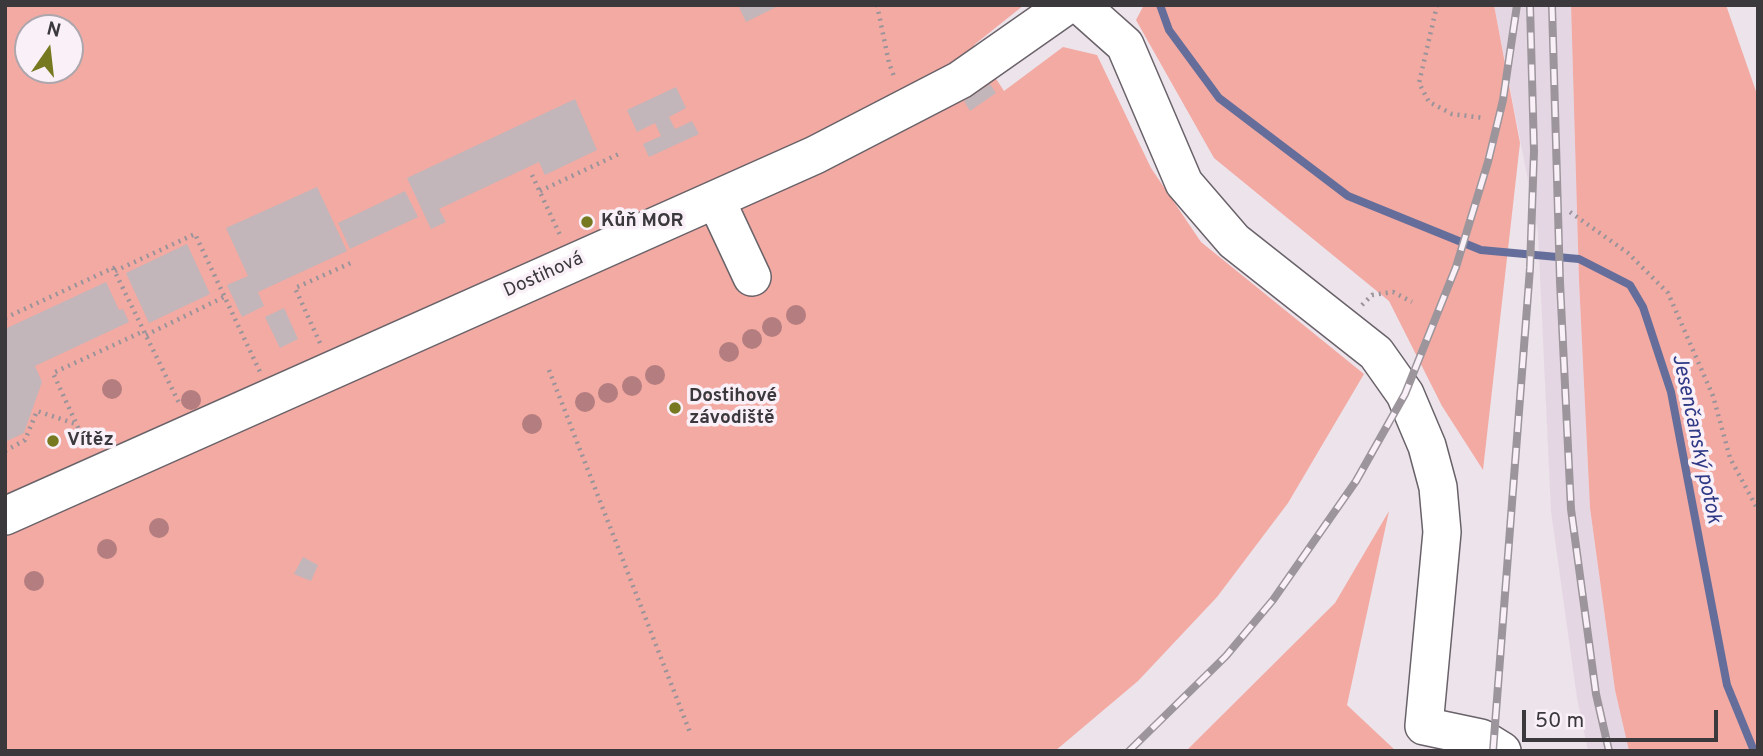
<!DOCTYPE html>
<html>
<head>
<meta charset="utf-8">
<style>
	body { margin:0 }
	#map { position:relative; width:1763px; height:756px; overflow:hidden; background:#ece3eb; font-family:Overpass,sans-serif }
	canvas { display:block }
	.frame { position:absolute; inset:0; border:7px solid #3c393c; pointer-events:none }
	.north { position:absolute; left:14px; top:14px; width:70px; height:70px; box-sizing:border-box; background:#f9f0f8; border:2px solid #ada7ad; border-radius:50%; rotate:14deg; font-size:19px; font-weight:700; line-height:28px; text-align:center; color:#3c393c }
	.north::after { content:''; display:block; margin:auto; width:24px; height:32px; background:#777921; clip-path:polygon(50% 0,100% 100%,50% 72%,0 100%) }
	.scale { position:absolute; left:1522px; top:710px; width:196px; height:32px; box-sizing:border-box; border:4px solid #3c393c; border-top:0; padding-left:9px; font-size:21px; line-height:24px; white-space:nowrap; color:#3c393c; -webkit-text-stroke:5px #f9f0f8; paint-order:stroke }
</style>
</head>
<body>
<div id="map">
<canvas width="1763" height="756"></canvas>
<div class="frame"></div>
<div class="north">N</div>
<div class="scale">50 m</div>
</div>
<script>
const g = document.querySelector('canvas').getContext('2d');
g.lineJoin = 'round';
function fill(path, color) {
  g.fillStyle = color;
  g.fill(path, 'evenodd');
}
function toPath(rows) {
  const path = new Path2D();
  for (const r of rows) {
    path.moveTo(r[0], r[1]);
    for (let i = 2; i < r.length; i += 2) path.lineTo(r[i], r[i + 1]);
  }
  return path;
}
function stroke(path, color, width, dash) {
  g.strokeStyle = color;
  g.lineWidth = width;
  g.lineCap = dash ? 'butt' : 'round';
  g.setLineDash(dash || []);
  g.stroke(path);
}
function label(font, color, halo, rows, align = 'center') {
  g.font = font + ' Overpass,sans-serif';
  g.lineWidth = 7;
  g.setLineDash([]);
  g.textBaseline = 'middle';
  g.strokeStyle = halo;
  g.fillStyle = color;
  for (const [text, x, y, turn = 0] of rows) {
    g.save();
    g.translate(x, y);
    g.rotate((+turn || 0) * Math.PI / 180);
    g.textAlign = isNaN(turn) ? turn : align;
    if (halo) g.strokeText(text, 0, 0);
    g.fillText(text, 0, 0);
    g.restore();
  }
}
const built = toPath([
	[1494,5,1571,5,1579,281,1590,508,1615,690,1629,751,1588,751,1577,698,1551,511,1538,232]
]);
const green = toPath([
	[5,5,1024,5,974,45,1004,91,1063,47,1097,55,1151,168,1201,242,1364,374,1288,503,1217,597,1138,681,1055,751,5,751],
	[28,28,70,28,70,70,28,70],
	[1144,5,1494,5,1520,143,1483,470,1442,406,1389,301,1214,158,1136,20],
	[1571,5,1726,5,1758,97,1758,751,1629,751,1615,690,1590,508,1579,281],
	[1389,511,1347,705,1396,751,1186,751,1335,603]
]);
const stream = toPath([
	[1160,5,1169,30,1219,98,1348,196,1481,250,1579,259,1630,285,1643,307,1671,392,1727,685,1754,751]
]);
const building = toPath([
	[738,5,780,5,746,22],
	[990,84,996,93,970,111,964,101],
	[676,87,686,108,669,117,675,129,692,121,699,134,649,157,643,144,661,136,655,123,637,132,627,110],
	[575,99,597,150,545,175,539,162,439,209,446,222,431,229,407,178],
	[317,187,347,251,258,292,264,306,242,317,227,285,248,276,226,228],
	[405,191,418,217,350,249,338,223],
	[187,244,210,294,149,323,126,273],
	[106,282,119,310,123,309,129,322,35,366,42,382,24,433,5,442,5,329],
	[284,308,298,339,280,348,265,317],
	[303,557,318,565,311,581,294,574]
]);
const path = toPath([
	[877,5,889,63,895,79],
	[1437,5,1419,83,1429,102,1452,114,1484,118],
	[532,175,560,235],
	[540,191,621,153],
	[1570,212,1628,253,1668,293,1713,396,1730,458,1758,510],
	[115,271,195,234,260,372],
	[1362,305,1372,295,1393,292,1412,302],
	[5,318,113,268,180,405],
	[146,335,224,297],
	[320,343,295,288,353,262],
	[549,370,691,735],
	[87,447,53,373,144,331],
	[5,451,25,440,37,411,76,424]
]);
const minor = toPath([
	[1080,5,1125,45,1184,183,1234,241,1376,353,1405,394,1427,446,1438,487,1442,532,1424,726,1481,738,1502,751],
	[716,200,752,277],
	[5,516,815,155,960,80,1067,5]
]);
const rail = toPath([
	[1552,5,1560,282,1571,509,1596,694,1609,751],
	[1129,751,1226,656,1273,600,1356,481,1405,394,1456,267,1488,162,1503,100,1517,5],
	[1493,751,1530,268,1534,151,1530,5]
]);
const trees = [
	[796,315],
	[772,327],
	[752,339],
	[729,352],
	[655,375],
	[632,386],
	[112,389],
	[608,393],
	[191,400],
	[585,402],
	[532,424],
	[159,528],
	[107,549],
	[34,581]
];
const markers = [
	[587,222,7,"#777921"],
	[675,408,7,"#777921"],
	[53,441,7,"#777921"]
];
const poiNames = [
	["Kůň MOR",601,222],
	["Dostihové",689,397],
	["závodiště",689,419],
	["Vítěz",67,441]
];
const streetNames = [
	["Dostihová",544,276,-24]
];
const waterNames = [
	["Jesenčanský potok",1695,439,78]
];
fill(built, '#e5d6e3');
fill(green, '#f2aaa3');
stroke(stream, '#656e9b', 8);
fill(building, '#c2b6ba');
stroke(minor, '#696269', 40);
stroke(path, '#9a949a', 4.5, [2, 5]);
stroke(minor, '#fff', 37);
stroke(rail, '#9c969c', 8);
stroke(rail, '#f9f0f8', 5, [16]);
g.fillStyle = '#b47d7f';
for (const [x, y] of trees) {
  g.beginPath();
  g.arc(x, y, 10, 0, 2 * Math.PI);
  g.fill();
}
for (const [x, y, r, color] of markers) {
  const dot = new Path2D();
  dot.arc(x, y, r, 0, 2 * Math.PI);
  g.fillStyle = color;
  g.fill(dot);
  stroke(dot, '#f9f0f8', 2.5);
}
label('bold 19px', '#3c393c', '#f9f0f8', poiNames, 'left');
label('19px', '#3c393c', '#f9f0f8', streetNames);
label('italic 21px', '#2f3985', '#f9f0f8', waterNames);
</script>
</body>
</html>
